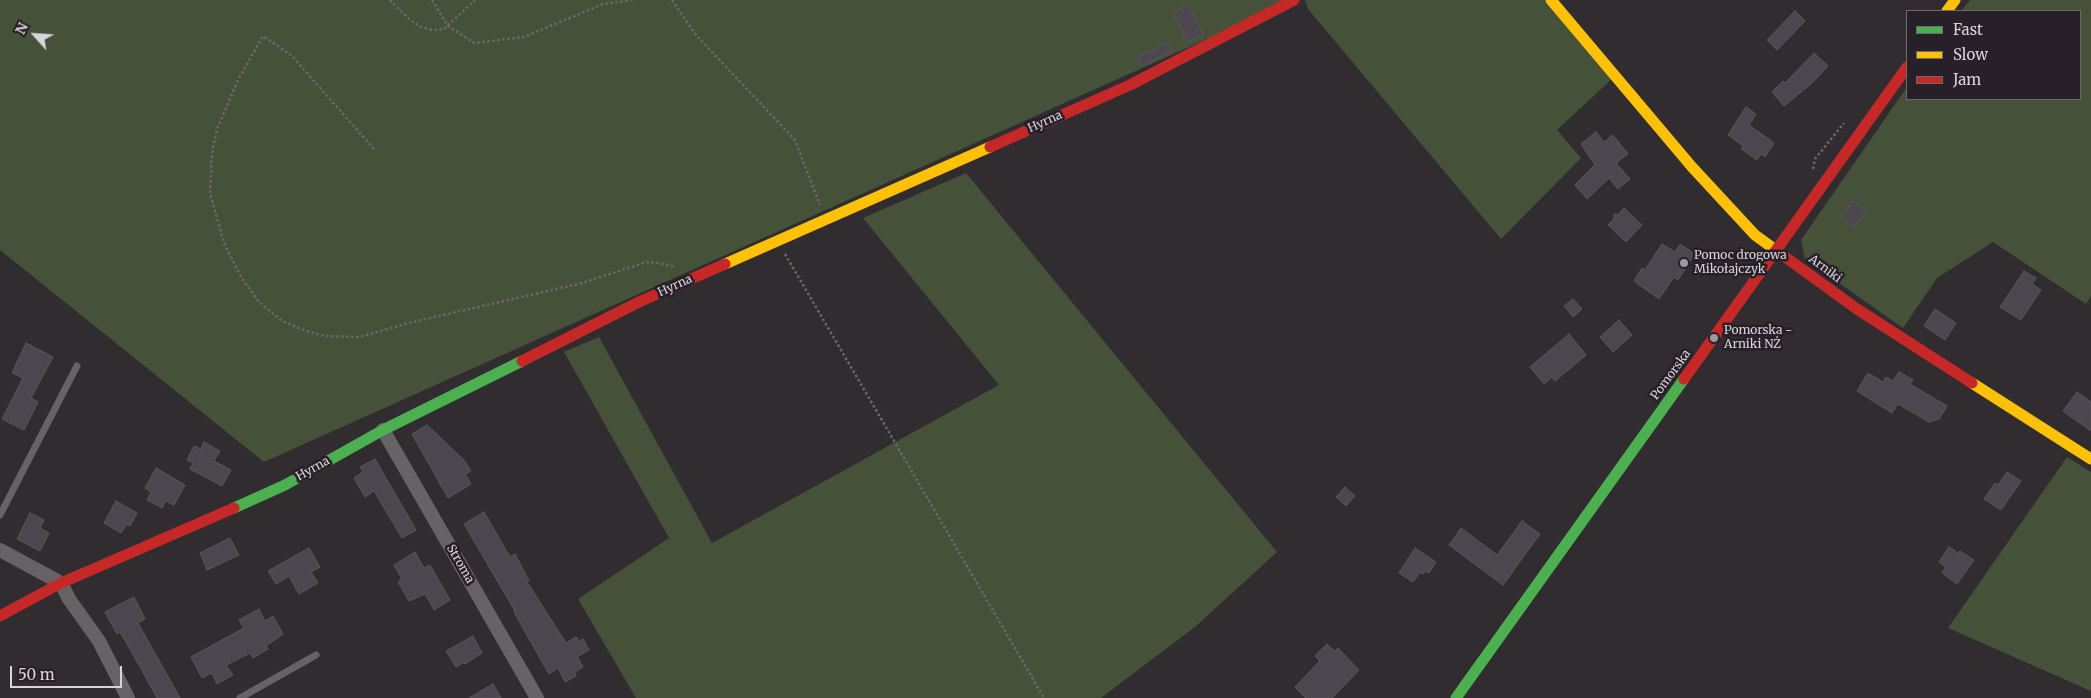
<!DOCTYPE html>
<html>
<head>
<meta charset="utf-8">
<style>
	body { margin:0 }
	#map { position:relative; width:2091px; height:698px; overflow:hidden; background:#302c30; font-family:Merriweather,serif }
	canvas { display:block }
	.legend { position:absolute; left:1906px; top:10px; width:175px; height:90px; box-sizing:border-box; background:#272028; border:1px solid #6e686f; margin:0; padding:6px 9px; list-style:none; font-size:15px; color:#d9d4d9 }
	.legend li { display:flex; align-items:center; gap:10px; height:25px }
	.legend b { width:25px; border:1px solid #6e686f }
	.north { position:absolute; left:10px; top:10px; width:50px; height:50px; -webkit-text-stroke:4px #272028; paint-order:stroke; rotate:296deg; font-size:14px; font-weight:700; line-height:20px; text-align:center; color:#d9d4d9 }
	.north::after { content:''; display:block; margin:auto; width:18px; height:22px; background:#d9d4d9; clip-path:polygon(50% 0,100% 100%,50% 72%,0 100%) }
	.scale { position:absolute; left:10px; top:666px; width:112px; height:22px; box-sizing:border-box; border:2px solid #d9d4d9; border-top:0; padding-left:6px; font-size:15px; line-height:18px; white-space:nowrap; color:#d9d4d9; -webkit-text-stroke:4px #272028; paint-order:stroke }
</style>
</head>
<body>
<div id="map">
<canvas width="2091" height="698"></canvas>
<ul class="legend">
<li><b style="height:6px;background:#4caf50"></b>Fast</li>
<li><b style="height:6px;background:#ffc107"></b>Slow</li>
<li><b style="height:6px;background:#c62828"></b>Jam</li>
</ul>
<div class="north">N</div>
<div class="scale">50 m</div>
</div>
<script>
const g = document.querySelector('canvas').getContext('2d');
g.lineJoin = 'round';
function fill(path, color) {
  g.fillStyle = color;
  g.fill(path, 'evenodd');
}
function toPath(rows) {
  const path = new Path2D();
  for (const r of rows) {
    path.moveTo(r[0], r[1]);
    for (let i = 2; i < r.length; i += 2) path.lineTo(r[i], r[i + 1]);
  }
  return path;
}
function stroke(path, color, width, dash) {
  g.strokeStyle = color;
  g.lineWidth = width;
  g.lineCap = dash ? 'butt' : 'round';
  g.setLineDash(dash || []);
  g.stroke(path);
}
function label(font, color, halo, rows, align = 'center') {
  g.font = font + ' Merriweather,serif';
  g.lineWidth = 5;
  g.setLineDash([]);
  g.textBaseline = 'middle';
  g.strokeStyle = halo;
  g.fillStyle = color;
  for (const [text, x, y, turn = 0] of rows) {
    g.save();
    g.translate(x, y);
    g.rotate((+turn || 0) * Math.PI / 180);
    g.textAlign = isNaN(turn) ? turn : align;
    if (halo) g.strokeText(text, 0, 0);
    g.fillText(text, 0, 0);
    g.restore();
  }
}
const green = toPath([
	[0,0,1294,0,264,462,0,250],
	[1305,0,1551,0,1614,77,1557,130,1581,158,1501,239,1308,9],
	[1970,0,2091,0,2091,296,2086,304,1993,242,1937,278,1903,328,1805,259,1801,240,1907,87,1907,99,2080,99,2080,11,1961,11],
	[966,173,1277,552,1195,627,1101,698,636,698,578,599,669,538,564,352,599,337,712,543,999,385,863,218],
	[2067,457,2091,472,2091,691,1948,628]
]);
const building = toPath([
	[1188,5,1203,34,1188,42,1173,13,1188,5],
	[1795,11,1805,21,1777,50,1767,40,1795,11],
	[1168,43,1172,51,1142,66,1137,58,1168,43],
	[1814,53,1828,66,1812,83,1784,106,1772,92,1783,81,1785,83,1814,53],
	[1746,107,1756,114,1749,125,1774,143,1765,157,1761,154,1757,160,1741,149,1743,146,1728,135,1746,107],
	[1596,132,1604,142,1613,135,1628,154,1616,163,1630,179,1618,189,1609,178,1587,199,1575,185,1595,165,1581,144,1596,132],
	[1853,201,1866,210,1854,227,1841,218,1853,201],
	[1624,208,1642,225,1626,242,1608,225,1614,219,1614,214,1618,215,1624,208],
	[1662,244,1675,252,1680,244,1695,254,1678,280,1674,277,1659,299,1634,281,1642,268,1645,270,1662,244],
	[2024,271,2036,278,2032,284,2041,290,2021,320,2000,307,2024,271],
	[1573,299,1582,309,1573,317,1564,306,1573,299],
	[1935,309,1956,323,1945,340,1924,326,1935,309],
	[1619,320,1632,335,1613,352,1600,337,1619,320],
	[1569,334,1586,355,1555,381,1552,377,1544,384,1530,367,1569,334],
	[26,343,53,357,31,398,38,402,24,430,2,419,23,378,12,373,26,343],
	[1899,372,1913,380,1910,384,1947,406,1939,419,1929,422,1898,404,1892,413,1857,391,1868,373,1883,382,1886,377,1893,381,1899,372],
	[2077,392,2091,402,2091,431,2063,411,2077,392],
	[427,425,464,460,471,471,465,474,471,484,448,498,412,434,427,425],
	[204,442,220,451,214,461,231,470,222,486,190,469,193,463,187,460,194,446,201,449,204,442],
	[375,459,416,530,402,538,374,491,365,497,354,478,363,472,360,467,375,459],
	[156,468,185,485,174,505,166,501,162,508,147,500,151,492,145,488,156,468],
	[2007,472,2021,481,2001,510,1984,499,1995,483,1998,485,2007,472],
	[1345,487,1355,496,1346,506,1336,497,1345,487],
	[116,501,137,513,130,526,127,524,121,533,104,523,116,501],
	[484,512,510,557,515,554,529,581,527,582,566,643,576,637,579,641,583,639,589,650,577,657,583,667,575,672,576,676,565,682,558,668,549,674,514,612,515,611,464,524,484,512],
	[30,513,44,520,40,528,49,533,40,551,17,539,30,513],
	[1522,521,1540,534,1503,585,1449,545,1461,528,1497,555,1522,521],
	[230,538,239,555,207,570,200,553,230,538],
	[1949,547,1958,553,1960,551,1974,560,1957,584,1942,573,1946,567,1939,562,1949,547],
	[309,548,320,567,311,572,318,583,299,594,289,576,276,584,268,571,309,548],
	[1415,548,1436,562,1429,573,1425,571,1423,574,1420,572,1413,582,1399,573,1415,548],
	[415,552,424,568,430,565,450,600,434,610,425,594,409,601,398,582,402,579,394,565,415,552],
	[134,597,145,619,138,623,180,698,157,698,139,665,120,632,117,634,105,612,134,597],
	[259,609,265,621,273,616,283,634,266,646,268,649,253,658,250,653,226,665,233,675,217,684,212,673,202,678,191,657,244,628,239,620,259,609],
	[473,636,482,653,465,664,464,662,456,667,446,651,473,636],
	[1327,644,1335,651,1338,648,1359,670,1332,698,1306,698,1295,687,1320,661,1315,656,1327,644],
	[493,684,501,698,469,698,493,684]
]);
const path = toPath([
	[390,0,409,19,421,27,433,30,444,29,475,0],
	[432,0,448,26,474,43,524,37,603,4,633,0],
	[672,0,696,35,795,140,820,205],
	[374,149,291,55,263,36,238,80,217,129,212,153,210,193,224,243,241,277,259,302,282,321,306,331,325,336,359,337,409,323,582,283,647,262,658,263,676,267],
	[1813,169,1815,159,1844,123],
	[785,254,1044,698]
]);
const lane = toPath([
	[0,515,77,366],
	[240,698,316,655]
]);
const street = toPath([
	[383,430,537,698],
	[0,550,61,583,69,599,99,641,128,698]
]);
const fast = toPath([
	[234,508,285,485,383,430,522,361],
	[1456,698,1684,379]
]);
const slow = toPath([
	[1551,0,1692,167,1755,235,1777,251],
	[1947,11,1955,0],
	[725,264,990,147],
	[1972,383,2091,459]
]);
const jam = toPath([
	[990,147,1130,85,1294,0],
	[1777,251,1857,309,1972,383],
	[522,361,639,302,725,264],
	[1684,379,1907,67],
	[0,616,61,583,234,508]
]);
const markers = [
	[1684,263,5,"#9e999e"],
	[1714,338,5,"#9e999e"]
];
const streetNames = [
	["Hyrna",1045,122,-24],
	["Arniki",1825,269,37],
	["Hyrna",675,286,-24],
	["Pomorska",1671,375,-54],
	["Hyrna",313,469,-29],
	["Stroma",460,564,60]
];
const poiNames = [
	["Pomoc drogowa",1694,256],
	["Mikołajczyk",1694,270],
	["Pomorska -",1724,331],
	["Arniki NŻ",1724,345]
];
fill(green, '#455239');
fill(building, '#4c464f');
stroke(building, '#5a565a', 1);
stroke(path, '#6b686b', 2.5, [2.5, 2.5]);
stroke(lane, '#666266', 7);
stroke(street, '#666266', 14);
stroke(fast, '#4caf50', 11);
stroke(slow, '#ffc107', 11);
stroke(jam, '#c62828', 11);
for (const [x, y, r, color] of markers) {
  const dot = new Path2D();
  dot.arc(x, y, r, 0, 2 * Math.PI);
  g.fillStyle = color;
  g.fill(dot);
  stroke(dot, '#272028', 2);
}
label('12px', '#d9d4d9', '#272028', streetNames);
label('12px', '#d9d4d9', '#272028', poiNames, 'left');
</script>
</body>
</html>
